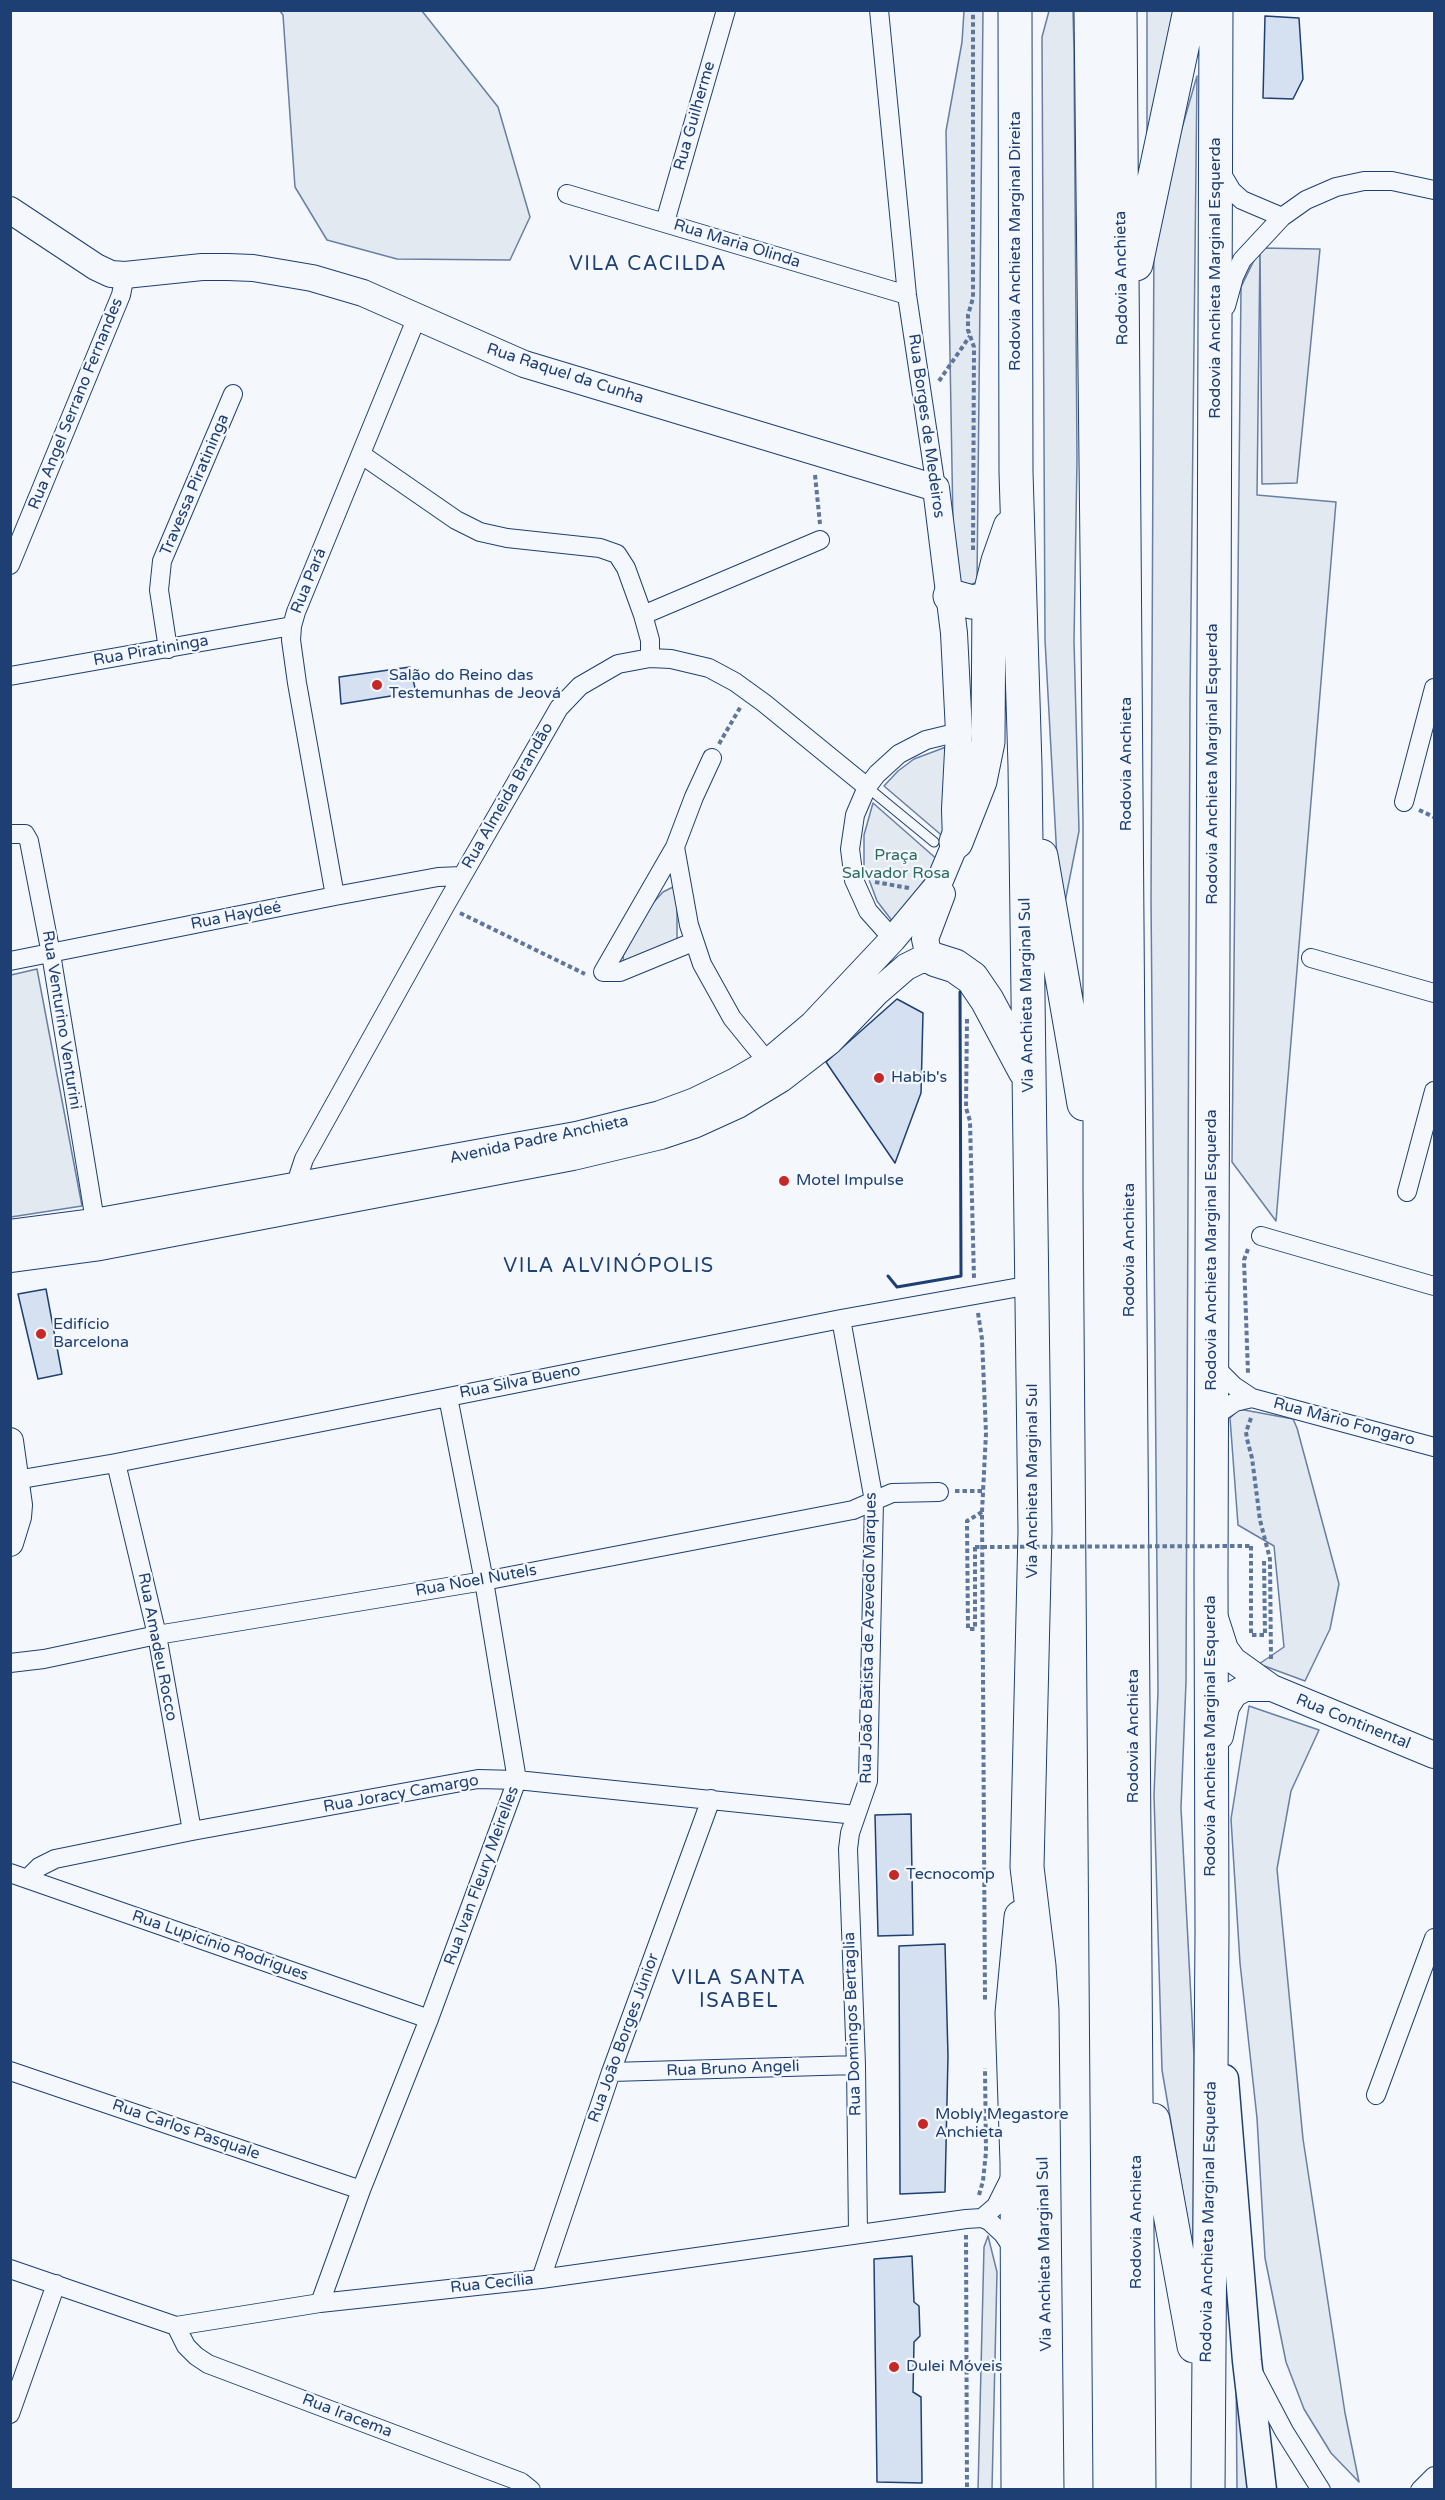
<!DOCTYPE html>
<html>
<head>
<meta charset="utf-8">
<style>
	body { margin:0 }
	#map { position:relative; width:1445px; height:2500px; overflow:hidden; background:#f4f7fb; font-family:"Varela Round",sans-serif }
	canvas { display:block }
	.frame { position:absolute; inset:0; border:12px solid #1d3f73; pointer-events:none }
</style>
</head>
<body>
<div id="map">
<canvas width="1445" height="2500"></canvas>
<div class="frame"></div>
</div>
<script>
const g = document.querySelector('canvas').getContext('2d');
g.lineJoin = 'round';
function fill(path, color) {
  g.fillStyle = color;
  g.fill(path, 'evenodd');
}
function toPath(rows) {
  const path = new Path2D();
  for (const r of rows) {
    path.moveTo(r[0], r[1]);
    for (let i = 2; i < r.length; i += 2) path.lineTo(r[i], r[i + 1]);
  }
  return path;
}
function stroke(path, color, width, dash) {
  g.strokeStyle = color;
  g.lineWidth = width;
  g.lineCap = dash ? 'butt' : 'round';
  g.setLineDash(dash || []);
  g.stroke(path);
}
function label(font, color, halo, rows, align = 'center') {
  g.font = font + ' "Varela Round",sans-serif';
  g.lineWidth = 4.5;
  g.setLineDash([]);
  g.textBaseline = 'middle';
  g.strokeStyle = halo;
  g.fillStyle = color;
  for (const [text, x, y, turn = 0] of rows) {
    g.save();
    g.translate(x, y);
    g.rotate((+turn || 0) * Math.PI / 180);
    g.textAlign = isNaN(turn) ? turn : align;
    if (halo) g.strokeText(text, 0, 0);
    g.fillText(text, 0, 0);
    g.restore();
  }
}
const green = toPath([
	[280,11,422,11,498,107,530,217,510,260,397,259,327,240,295,187,283,15,280,11],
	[964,11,983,11,977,582,968,586,960,583,953,524,946,131,962,42,964,11],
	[1049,11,1073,11,1074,51,1077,459,1074,641,1079,831,1065,902,1058,877,1045,640,1042,37,1049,11],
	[1147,11,1183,11,1147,139,1147,11],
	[1197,76,1190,699,1186,1682,1181,1808,1194,2056,1193,2252,1162,2070,1154,1795,1158,1691,1151,899,1154,225,1197,76],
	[1260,248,1257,495,1336,502,1276,1221,1232,1162,1241,287,1260,248],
	[946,747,946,839,884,786,898,771,914,759,946,747],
	[873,803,939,861,893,922,877,901,864,866,864,835,873,803],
	[677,885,677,943,624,963,623,956,651,905,663,892,677,885],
	[37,969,82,1206,11,1217,11,975,37,969],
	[1239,1409,1293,1419,1297,1428,1339,1584,1330,1629,1305,1681,1259,1664,1284,1647,1274,1546,1238,1525,1230,1418,1239,1409],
	[1249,1706,1319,1730,1291,1791,1277,1869,1303,2139,1345,2413,1359,2482,1331,2453,1304,2409,1286,2362,1265,2258,1257,2118,1240,1963,1231,1819,1249,1706],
	[988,2236,997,2272,992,2489,978,2490,984,2247,988,2236],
	[1236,2372,1250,2489,1237,2489,1236,2372]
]);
const parking = toPath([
	[1260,248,1320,249,1297,483,1262,484,1260,248]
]);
const building = toPath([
	[1265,16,1299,18,1303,79,1293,99,1263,98,1265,16],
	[410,667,416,692,341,704,339,677,410,667],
	[897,999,923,1013,921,1093,895,1163,826,1062,897,999],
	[46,1289,62,1374,38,1379,18,1294,46,1289],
	[911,1814,913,1935,878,1936,875,1815,911,1814],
	[945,1944,948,2056,945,2192,900,2194,899,1946,945,1944],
	[912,2256,914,2302,919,2306,920,2336,914,2342,913,2392,921,2397,922,2483,877,2482,874,2259,912,2256]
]);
const path = toPath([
	[939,381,970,336],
	[815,475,820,524],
	[973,550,974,347,968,330,968,315,973,298,973,10],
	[719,744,741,706],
	[1419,810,1434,817],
	[875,882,909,888],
	[460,913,585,974],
	[967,1019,966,1108,970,1121,974,1278],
	[1248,1249,1244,1260,1248,1373],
	[978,1313,982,1339,986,1433,982,1512,985,2001],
	[1251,1418,1246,1432,1247,1439,1252,1458,1260,1520,1270,1559],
	[955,1491,983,1491],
	[1251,1546,1251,1635,1265,1635,1264,1558],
	[975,1547,975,1629,968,1629,967,1521,982,1512],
	[1268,1559,1270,1559,1271,1660],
	[979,2195,983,2181,986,2152,985,2068],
	[966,2235,967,2490]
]);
const lane = toPath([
	[867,787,934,842]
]);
const street = toPath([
	[879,10,907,295,936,488],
	[1219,169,1232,191,1242,200,1282,217],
	[567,194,907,295],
	[665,222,726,10],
	[1226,306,1234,277,1242,260,1282,217,1306,200,1336,187,1364,181,1392,181,1434,190],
	[362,455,456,520,480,532,507,538,600,548,617,554,626,568,643,615,650,640,650,658],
	[10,565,121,295,125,275],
	[643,615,820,540],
	[168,649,159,590,162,561,233,394],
	[10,676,292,626],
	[1404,802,1434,688],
	[10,834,25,834,29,841,51,954,97,1233],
	[675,847,689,925,702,964,732,1018,775,1071],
	[335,896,297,683,291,640,292,626,296,612,417,317],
	[893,939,868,911,854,880,850,849,855,815,867,787,877,774,899,754,926,740,959,732],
	[693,942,620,972,603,972,675,847,694,797,712,758],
	[1311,958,1434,993],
	[10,961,335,896,438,877,462,876],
	[1407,1192,1434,1091],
	[297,1196,299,1174,304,1159,445,906,559,708,580,686,618,664,650,658,671,659,709,668,735,682,764,703,867,787],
	[1261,1236,1434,1286],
	[841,1319,874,1501,868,1781,850,1833,848,1849,856,2065,858,2234],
	[1212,1364,1234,1386,1252,1398,1434,1447],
	[1212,1421,1219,1413,1235,1402,1252,1398],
	[116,1463,157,1635,192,1831],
	[10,1481,116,1463,841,1319,1031,1285],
	[10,1663,44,1659,157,1635,484,1581,853,1510,892,1493,939,1492],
	[10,1873,429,2019],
	[27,1879,39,1867,55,1859,192,1831,478,1779,517,1780,856,1815],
	[10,2071,361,2190],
	[611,2072,856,2065],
	[1376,2095,1434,1938],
	[982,2218,996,2206,1011,2176],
	[10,2269,176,2326,320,2303,541,2279,966,2219,982,2218,989,2221,1003,2234,1014,2250],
	[541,2279,611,2072,711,1799],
	[320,2303,361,2190,429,2019,517,1780,484,1581,448,1397],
	[176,2326,186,2346,196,2356,208,2364,521,2482,531,2490],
	[1254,2374,1284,2431,1321,2490],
	[10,2414,56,2284],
	[1420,2490,1434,2476]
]);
const secondary = toPath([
	[10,210,96,267,111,274,125,275,202,267,228,267,253,268,312,278,363,293,524,364,936,488,954,633,959,732,955,809,956,842,938,885,893,939,812,1025,767,1063,736,1081,695,1101,660,1114,576,1135,94,1222,10,1233],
	[936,960,928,952,925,939,942,894],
	[10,1259,100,1247,573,1157,661,1136,694,1125,738,1105,781,1079,829,1042,876,993,906,967,920,960,936,960],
	[10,1441,19,1505,18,1517,10,1543],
	[1216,1621,1225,1649,1233,1660,1272,1688,1434,1755],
	[1220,1736,1226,1707,1234,1694,1245,1688,1272,1688]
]);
const primary = toPath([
	[1224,2079,1247,2361,1262,2490]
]);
const highway = toPath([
	[1015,10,1016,472,1025,766,1035,1531,1027,1867,1039,1966,1042,2010,1047,2490],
	[1091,10,1100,821,1100,1189,1110,2490],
	[1120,10,1139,2490],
	[1136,264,1190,10],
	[950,596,972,602,989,598],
	[956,842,980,781,988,742,989,598,998,561,1010,527],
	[1041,856,1084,1104],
	[936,960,955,966,972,978,987,1000,1025,1071],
	[1153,2120,1194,2346],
	[1018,2490,1017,2163,1012,2013,1021,1917],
	[1208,2490,1212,1933,1211,1575,1216,10]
]);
const pathBridge = toPath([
	[975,1547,1251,1546]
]);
const wall = toPath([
	[888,1276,897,1287,961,1276,960,992]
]);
const markers = [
	[377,685,6,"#c62828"],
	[879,1078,6,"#c62828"],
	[784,1181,6,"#c62828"],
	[41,1334,6,"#c62828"],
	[894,1875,6,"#c62828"],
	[923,2124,6,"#c62828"],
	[894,2367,6,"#c62828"]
];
const streetNames = [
	["Rua Guilherme",695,116,-74],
	["Rodovia Anchieta Marginal Direita",1016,241,-90],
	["Rua Maria Olinda",737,244,17],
	["Rodovia Anchieta",1122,278,-91],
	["Rodovia Anchieta Marginal Esquerda",1216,278,-90],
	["Rua Raquel da Cunha",565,374,18],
	["Rua Angel Serrano Fernandes",76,404,-68],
	["Rua Borges de Medeiros",926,426,82],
	["Travessa Piratininga",195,485,-67],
	["Rua Pará",309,581,-68],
	["Rua Piratininga",151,651,-10],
	["Rodovia Anchieta",1127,764,-90],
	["Rodovia Anchieta Marginal Esquerda",1213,764,-90],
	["Rua Almeida Brandão",508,796,-60],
	["Rua Haydeé",236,916,-11],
	["Via Anchieta Marginal Sul",1027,995,-91],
	["Rua Venturino Venturini",61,1020,81],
	["Avenida Padre Anchieta",539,1140,-12],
	["Rodovia Anchieta",1130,1250,-90],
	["Rodovia Anchieta Marginal Esquerda",1212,1250,-90],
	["Rua Silva Bueno",520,1382,-11],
	["Rua Mário Fongaro",1344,1422,15],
	["Via Anchieta Marginal Sul",1033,1481,-90],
	["Rua Noel Nutels",476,1581,-10],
	["Rua João Batista de Azevedo Marques",869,1638,-89],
	["Rua Amadeu Rocco",157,1647,79],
	["Rua Continental",1353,1722,22],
	["Rodovia Anchieta",1134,1736,-90],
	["Rodovia Anchieta Marginal Esquerda",1211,1736,-90],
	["Rua Joracy Camargo",401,1794,-10],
	["Rua Ivan Fleury Meirelles",482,1876,-70],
	["Rua Lupicínio Rodrigues",220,1946,19],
	["Rua Domingos Bertaglia",853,2024,-92],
	["Rua João Borges Júnior",624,2038,-70],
	["Rua Bruno Angeli",733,2069,-2],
	["Rua Carlos Pasquale",186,2130,19],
	["Rodovia Anchieta",1137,2222,-90],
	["Rodovia Anchieta Marginal Esquerda",1209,2222,-89],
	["Via Anchieta Marginal Sul",1045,2254,-91],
	["Rua Cecília",492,2284,-6],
	["Rua Iracema",347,2416,21]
];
const poiNames = [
	["Salão do Reino das",389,676],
	["Testemunhas de Jeová",389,694],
	["Habib's",891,1078],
	["Motel Impulse",796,1181],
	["Edifício",53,1325],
	["Barcelona",53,1343],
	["Tecnocomp",906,1875],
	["Mobly Megastore",935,2115],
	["Anchieta",935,2133],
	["Dulei Móveis",906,2367]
];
const parkNames = [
	["Praça",896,856],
	["Salvador Rosa",896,874]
];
const quarterNames = [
	["VILA CACILDA",648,265],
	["VILA ALVINÓPOLIS",609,1267],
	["VILA SANTA",739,1979],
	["ISABEL",739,2002]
];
fill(green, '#e3e9f0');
stroke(green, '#687fa3', 1.5);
fill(parking, '#e3e8f0');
stroke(parking, '#687fa3', 1.5);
fill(building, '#d5e0f0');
stroke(building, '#1d3f73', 1.5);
stroke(lane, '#1d3f73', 11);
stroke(street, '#1d3f73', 20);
stroke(secondary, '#1d3f73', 28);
stroke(primary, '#1d3f73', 31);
stroke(highway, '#1d3f73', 35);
stroke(path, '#5e769c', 4, [4.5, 3]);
stroke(lane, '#f4f7fb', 9);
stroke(street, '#f4f7fb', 18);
stroke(secondary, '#f4f7fb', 26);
stroke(primary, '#f4f7fb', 28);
stroke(highway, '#f4f7fb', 33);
stroke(pathBridge, '#5e769c', 4, [4.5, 3]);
stroke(wall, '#1d3f73', 3);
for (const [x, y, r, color] of markers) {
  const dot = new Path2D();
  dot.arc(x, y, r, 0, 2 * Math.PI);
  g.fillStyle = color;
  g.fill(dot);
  stroke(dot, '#f4f7fb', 2);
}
label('16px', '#1d3f73', '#f4f7fb', streetNames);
label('16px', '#1d3f73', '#f4f7fb', poiNames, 'left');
label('16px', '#2c6c60', '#f4f7fb', parkNames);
g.letterSpacing = '1.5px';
label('20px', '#1d3f73', '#f4f7fb', quarterNames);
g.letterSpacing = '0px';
</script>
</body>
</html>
